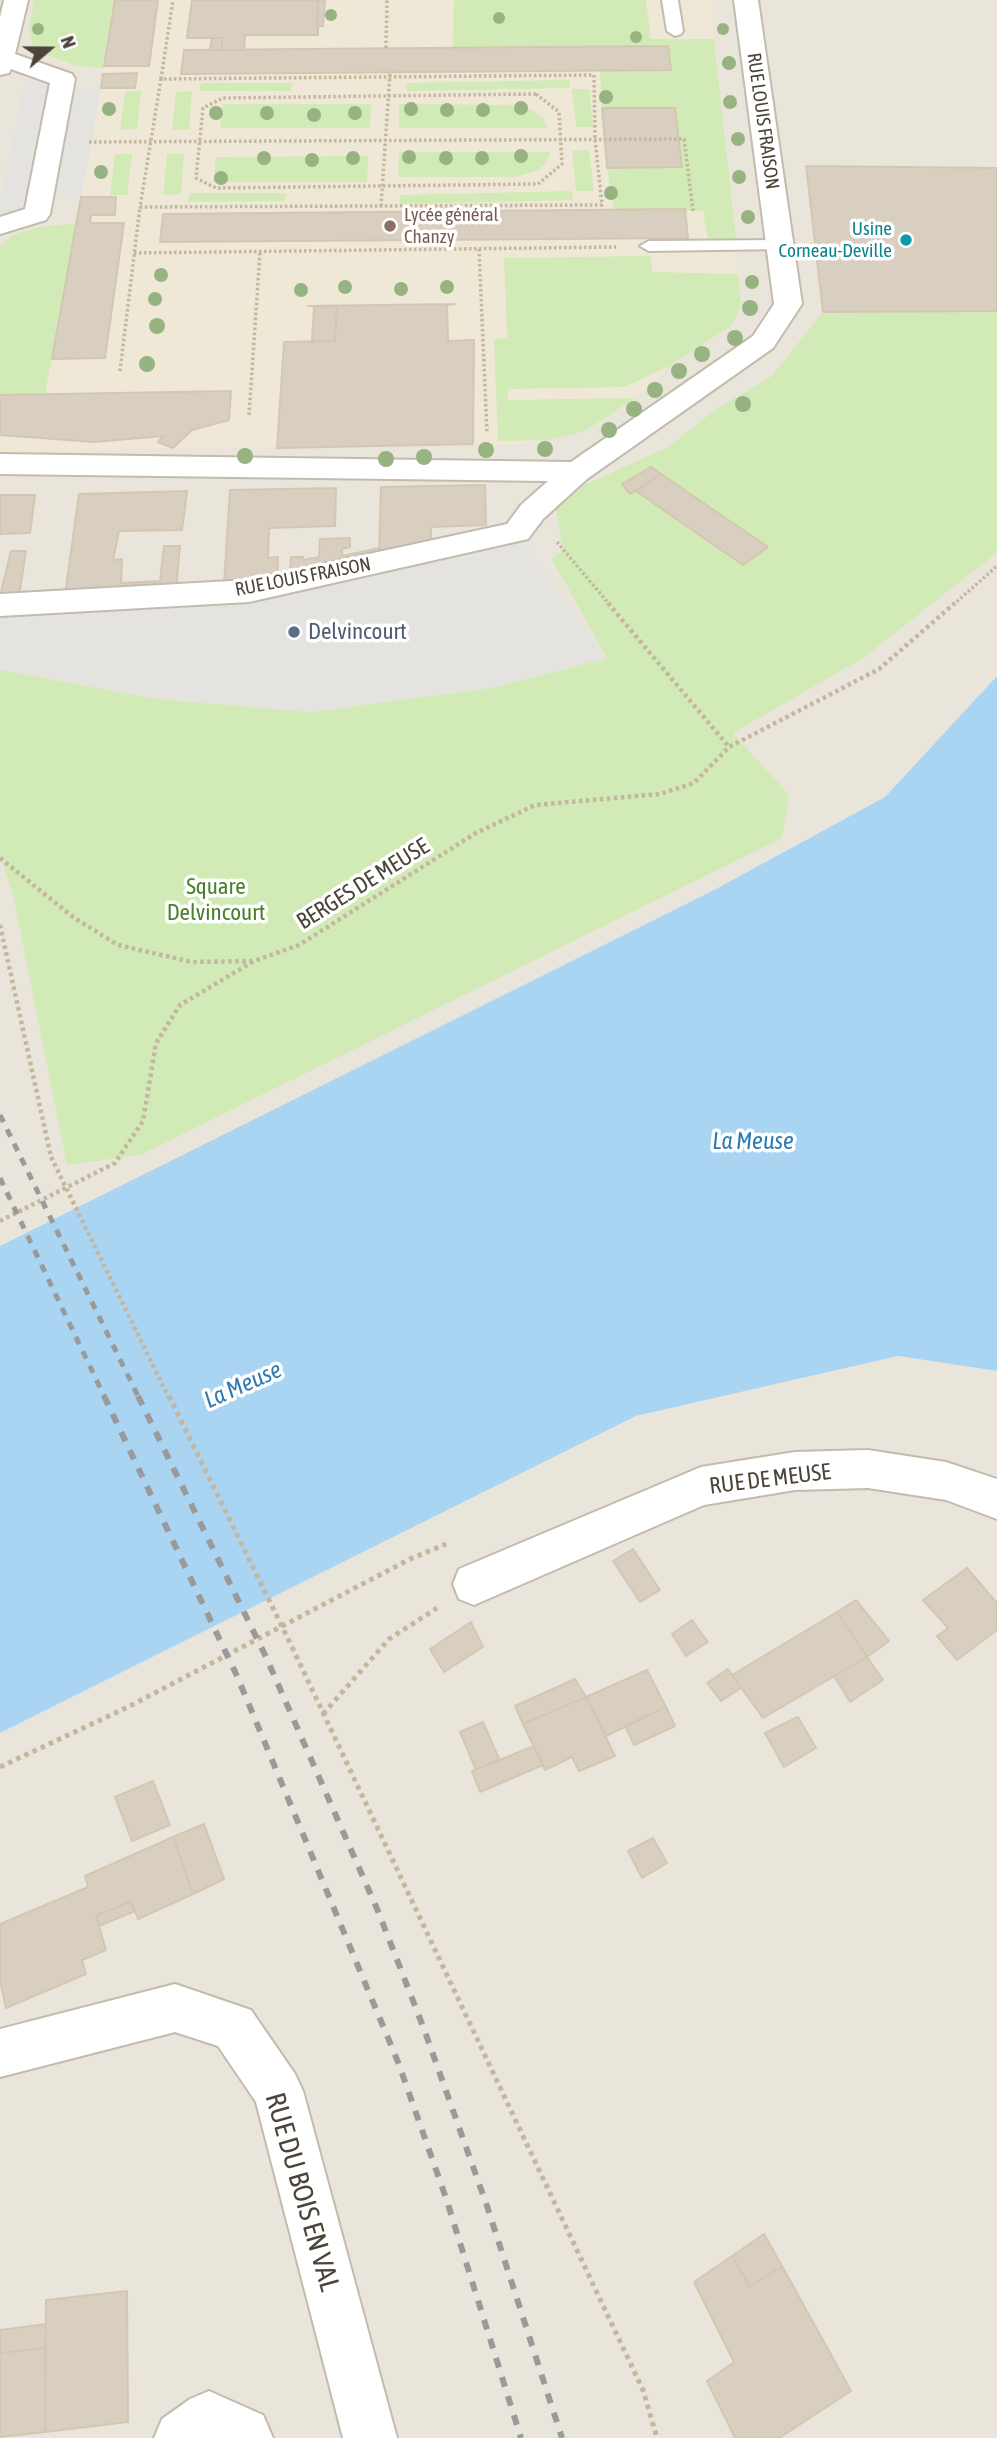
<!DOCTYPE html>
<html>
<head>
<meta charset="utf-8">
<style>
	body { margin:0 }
	#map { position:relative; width:997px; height:2438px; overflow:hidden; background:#f6f3ec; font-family:"Asap Condensed",sans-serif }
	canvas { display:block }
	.north { position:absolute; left:14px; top:14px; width:70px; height:70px; -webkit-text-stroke:5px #fff; paint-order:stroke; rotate:70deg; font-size:19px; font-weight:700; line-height:28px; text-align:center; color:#4b4439 }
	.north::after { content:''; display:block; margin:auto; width:24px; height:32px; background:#4b4439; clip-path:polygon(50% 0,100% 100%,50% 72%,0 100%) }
</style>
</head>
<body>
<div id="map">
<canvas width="997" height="2438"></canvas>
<div class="north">N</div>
</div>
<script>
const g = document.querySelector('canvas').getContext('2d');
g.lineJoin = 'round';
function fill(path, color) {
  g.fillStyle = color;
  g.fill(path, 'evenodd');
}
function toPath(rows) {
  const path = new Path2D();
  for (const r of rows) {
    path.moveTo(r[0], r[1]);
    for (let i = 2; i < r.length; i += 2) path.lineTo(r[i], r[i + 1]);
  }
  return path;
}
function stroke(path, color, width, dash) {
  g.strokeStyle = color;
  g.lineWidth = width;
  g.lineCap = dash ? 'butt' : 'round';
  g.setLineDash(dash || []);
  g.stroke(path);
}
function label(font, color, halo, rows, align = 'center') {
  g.font = font + ' "Asap Condensed",sans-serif';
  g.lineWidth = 7;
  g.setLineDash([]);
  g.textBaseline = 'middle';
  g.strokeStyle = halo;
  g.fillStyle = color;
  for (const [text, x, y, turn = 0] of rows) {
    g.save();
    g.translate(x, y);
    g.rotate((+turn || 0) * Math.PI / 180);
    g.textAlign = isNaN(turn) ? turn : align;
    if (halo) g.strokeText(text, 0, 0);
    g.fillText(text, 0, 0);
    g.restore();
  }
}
const residential = toPath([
	[0,0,997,0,997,676,885,797,714,890,0,1246],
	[898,1356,997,1371,997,2438,0,2438,0,1733,636,1416]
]);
const education = toPath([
	[34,0,711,0,741,306,732,325,671,365,635,398,585,431,550,440,509,446,473,444,173,448,0,453,0,245,16,234,39,227,77,222,104,68,66,64,39,52,33,46,29,30]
]);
const green = toPath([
	[34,0,115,0,104,68,74,65,39,52,33,46,29,30],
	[454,0,646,0,651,39,714,39,736,239,708,239,703,211,614,210,607,168,682,167,602,108,600,71,670,70,668,46,453,48],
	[569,80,570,88,407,91,406,83],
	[201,83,292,83,291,91,199,91],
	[572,89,589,89,593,127,576,127],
	[141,91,137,129,120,130,125,92],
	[192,91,189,129,172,130,176,92],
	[223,104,371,104,370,128,220,128],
	[399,104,524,105,543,117,548,128,399,128],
	[589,150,594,191,576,191,572,151],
	[399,152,550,152,546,163,537,171,515,177,398,177],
	[115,154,132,154,127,195,110,195],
	[167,154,184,154,181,194,163,195],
	[368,156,367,182,213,182,216,157],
	[572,191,573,200,400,204,400,195],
	[189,193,286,193,285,201,188,202],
	[77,223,45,394,0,395,0,245,16,234,39,227],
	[650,256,653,272,738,274,741,306,732,325,671,365,624,387,509,389,507,400,635,398,585,431,550,440,498,441,494,339,507,338,504,258],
	[997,311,997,549,994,555,863,658,733,733,789,795,782,838,140,1155,67,1165,14,899,0,854,0,669,310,712,490,688,607,658,552,559,563,549,554,499,668,447,715,410,772,376,823,312]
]);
const parking = toPath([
	[25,82,75,82,74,89,101,88,94,130,81,197,52,198,25,214,0,215,0,200],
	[517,532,607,658,490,688,310,712,156,699,0,670,0,605,249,591]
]);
const water = toPath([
	[997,676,997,1371,898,1356,636,1416,0,1733,0,1246,714,890,885,797]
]);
const building = toPath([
	[115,0,158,0,149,66,104,66,115,0],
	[192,0,318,0,318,35,245,35,244,50,222,50,222,38,187,38,192,0],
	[318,0,325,0,323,26,317,26,318,0],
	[212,38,222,38,222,50,210,50,212,38],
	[668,46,671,70,181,74,184,50,668,46],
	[137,73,135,88,101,88,103,74,137,73],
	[602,108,675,108,682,167,607,168,602,108],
	[806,166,997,168,997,311,823,312,806,166],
	[81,197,116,197,115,215,91,215,90,223,124,223,105,358,52,359,81,197],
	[685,209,688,238,160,242,163,214,685,209],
	[455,304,447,305,448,341,474,340,473,444,277,448,284,342,335,341,337,306,308,306,455,304],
	[337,306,335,341,312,341,314,307,337,306],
	[231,391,229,420,192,430,173,448,158,442,163,436,94,442,0,435,0,395,231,391],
	[651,467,661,474,630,494,622,484,651,467],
	[661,474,768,547,743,565,636,491,661,474],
	[485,485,486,525,431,527,431,544,379,556,381,487,485,485],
	[336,488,335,526,269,528,268,558,278,557,277,577,224,584,230,490,336,488],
	[187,491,182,530,119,531,113,560,122,559,121,583,160,581,164,546,180,546,176,589,65,595,79,494,187,491],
	[0,495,35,495,30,533,0,534,0,495],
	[350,538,350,547,342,549,342,556,380,548,379,556,290,575,291,557,303,557,303,560,319,557,320,539,350,538],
	[11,551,26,551,19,596,0,596,11,551],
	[633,1549,660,1590,640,1602,613,1561,633,1549],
	[967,1568,997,1603,997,1630,957,1660,937,1636,948,1628,923,1600,967,1568],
	[856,1600,889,1641,867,1657,837,1612,856,1600],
	[837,1612,867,1657,763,1718,732,1675,837,1612],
	[692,1620,708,1642,686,1656,672,1634,692,1620],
	[471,1622,483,1647,444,1672,430,1649,471,1622],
	[867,1657,883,1680,850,1702,834,1676,867,1657],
	[728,1669,741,1688,721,1701,707,1683,728,1669],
	[647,1670,666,1707,606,1736,586,1697,647,1670],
	[575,1679,586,1697,523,1724,515,1706,575,1679],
	[586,1697,615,1756,579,1771,572,1757,545,1770,523,1724,586,1697],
	[666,1707,675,1726,634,1745,625,1726,666,1707],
	[798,1717,816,1748,784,1767,765,1733,798,1717],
	[483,1722,499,1759,476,1770,460,1732,483,1722],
	[534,1746,543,1765,480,1792,472,1771,534,1746],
	[153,1781,170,1825,132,1841,115,1797,153,1781],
	[204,1824,224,1879,193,1894,173,1837,204,1824],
	[173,1837,193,1894,138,1919,131,1901,96,1916,106,1950,82,1960,86,1974,6,2008,0,1980,0,1924,88,1887,85,1876,173,1837],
	[653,1838,667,1863,642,1878,628,1851,653,1838],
	[131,1901,135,1911,99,1926,96,1916,131,1901],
	[764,2234,782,2266,750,2287,732,2256,764,2234],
	[732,2256,750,2287,782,2266,851,2391,779,2438,735,2438,707,2381,734,2362,694,2282,732,2256],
	[127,2291,128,2422,45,2432,46,2300,127,2291],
	[46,2324,45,2348,0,2353,0,2330,46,2324],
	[45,2348,45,2432,0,2437,0,2353,45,2348]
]);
const pathFar2 = toPath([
	[386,48,387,0],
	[594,75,595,139,602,205,140,207,161,79,594,75],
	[161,79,173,0],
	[536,94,559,112,562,164,538,184,216,188,196,178,203,108,223,98,536,94],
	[89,142,684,139,693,211],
	[381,206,390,73],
	[479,249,487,433],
	[134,253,616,247],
	[120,371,140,207],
	[249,415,260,252],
	[557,542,610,605],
	[953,605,997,566]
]);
const pathFar1 = toPath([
	[608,603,729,747],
	[0,858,73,917,118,945,192,962,252,961],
	[0,925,51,1157],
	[0,1221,115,1163,143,1121,156,1043,180,1005,254,961,299,945,476,833,535,805,660,794,694,783,729,747,879,669,955,603]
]);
const path = toPath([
	[292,1647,643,2390,657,2438],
	[323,1714,389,1639,437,1608],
	[0,1767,128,1707,410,1559,446,1544]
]);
const service = toPath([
	[662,0,678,0,683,31,681,34,675,36,667,31,662,0],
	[780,240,789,245,786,249,649,251,640,246,649,241,780,240]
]);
const minor = toPath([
	[4,0,28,0,15,54,72,74,75,79,50,214,46,220,0,234,0,217,25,209,50,83,11,69,9,73,0,75,0,17,4,0],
	[734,0,758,0,802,304,773,348,587,479,543,519,528,539,249,602,0,616,0,594,249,580,507,524,521,505,548,481,0,474,0,454,571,462,753,336,774,304,734,0],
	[868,1450,946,1462,997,1479,997,1519,946,1500,868,1488,795,1490,704,1505,474,1605,459,1599,453,1584,459,1569,701,1467,795,1452,868,1450],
	[175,1984,251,2010,295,2074,303,2091,397,2438,343,2438,256,2102,218,2046,175,2032,0,2077,0,2029,175,1984],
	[209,2391,263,2415,273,2438,154,2438,162,2419,190,2399,209,2391]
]);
const railFar1 = toPath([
	[0,1115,139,1398],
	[0,1178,105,1398]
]);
const rail = toPath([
	[104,1396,237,1676,398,2062,446,2198,521,2438],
	[138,1396,266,1657,378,1911,424,2029,487,2206,562,2438]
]);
const pathBridgeFar1 = toPath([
	[51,1157,169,1398]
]);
const pathBridge = toPath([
	[169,1396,292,1647]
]);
const trees = [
	[331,15,6],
	[499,18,6],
	[38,29,6],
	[723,29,6],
	[636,37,6],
	[729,63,7],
	[606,97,7],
	[730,102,7],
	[521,108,7],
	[109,109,7],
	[411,109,7],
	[447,110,7],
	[483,110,7],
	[216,113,7],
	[267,113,7],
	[355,113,7],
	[314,115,7],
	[738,139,7],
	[521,156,7],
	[409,157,7],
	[264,158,7],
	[353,158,7],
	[446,158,7],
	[482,158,7],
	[312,160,7],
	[101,172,7],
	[739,177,7],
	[221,178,7],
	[611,193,7],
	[748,217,7],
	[161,275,7],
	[752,282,7],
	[345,287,7],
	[447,287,7],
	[401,289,7],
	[301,290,7],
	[155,299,7],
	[750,308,8],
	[157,326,8],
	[735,338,8],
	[702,354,8],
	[147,364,8],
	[679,371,8],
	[655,390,8],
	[743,404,8],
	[634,409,8],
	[609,430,8],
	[545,449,8],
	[486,450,8],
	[245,456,8],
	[424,457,8],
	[386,459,8]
];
const markers = [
	[390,226,7,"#8d6e63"],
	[906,240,7,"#0f9aa8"],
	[294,632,7,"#5c6f8a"]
];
const farStreetnames = [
	["RUE LOUIS FRAISON",763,121,82],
	["RUE LOUIS FRAISON",303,577,-11]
];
const farEducationnames = [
	["Lycée général",404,215],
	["Chanzy",404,237]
];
const farCulturenames = [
	["Usine",892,229],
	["Corneau-Deville",892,251]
];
const serviceNames = [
	["Delvincourt",308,632]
];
const streetNames = [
	["BERGES DE MEUSE",363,884,-32],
	["RUE DE MEUSE",770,1479,-7]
];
const parkNames = [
	["Square",216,887],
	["Delvincourt",216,913]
];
const waterNames = [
	["La Meuse",753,1141],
	["La Meuse",243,1385,-24]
];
const nearStreetnames = [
	["RUE DU BOIS EN VAL",302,2192,74]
];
fill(residential, '#eae5da');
fill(education, '#efe8d6');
fill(green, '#d2eab5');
fill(parking, '#e5e3e0');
fill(water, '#a9d4f2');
fill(building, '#d8cfc1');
stroke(building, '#d3c7b4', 2);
stroke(service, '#c2bbae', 4);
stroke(minor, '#c2bbae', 4);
stroke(pathFar2, '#c4b79f', 3.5, [2.5, 2.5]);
stroke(pathFar1, '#c4b79f', 4.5, [3.5, 3.5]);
stroke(path, '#c4b79f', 5, [4.5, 4.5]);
fill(service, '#fff');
fill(minor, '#fff');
stroke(railFar1, '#9a9a9a', 5, [8, 8]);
stroke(rail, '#9a9a9a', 6, [10, 10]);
stroke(pathBridgeFar1, '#c4b79f', 4.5, [3.5, 3.5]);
stroke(pathBridge, '#c4b79f', 5, [4.5, 4.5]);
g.fillStyle = '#97b381';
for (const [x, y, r] of trees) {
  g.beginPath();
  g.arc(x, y, r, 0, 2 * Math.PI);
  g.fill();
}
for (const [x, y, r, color] of markers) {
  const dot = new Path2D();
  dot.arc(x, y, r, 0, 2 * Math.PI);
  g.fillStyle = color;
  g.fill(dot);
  stroke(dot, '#fff', 2.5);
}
label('19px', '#4b4439', '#fff', farStreetnames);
label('19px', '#785e54', '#fff', farEducationnames, 'left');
label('19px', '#0d838f', '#fff', farCulturenames, 'right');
label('23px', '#4e5e75', '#fff', serviceNames, 'left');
label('23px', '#4b4439', '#fff', streetNames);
label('23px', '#4a7f2a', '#fff', parkNames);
label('italic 24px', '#2e7ab2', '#fff', waterNames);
label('28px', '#4b4439', '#fff', nearStreetnames);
</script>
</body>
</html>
